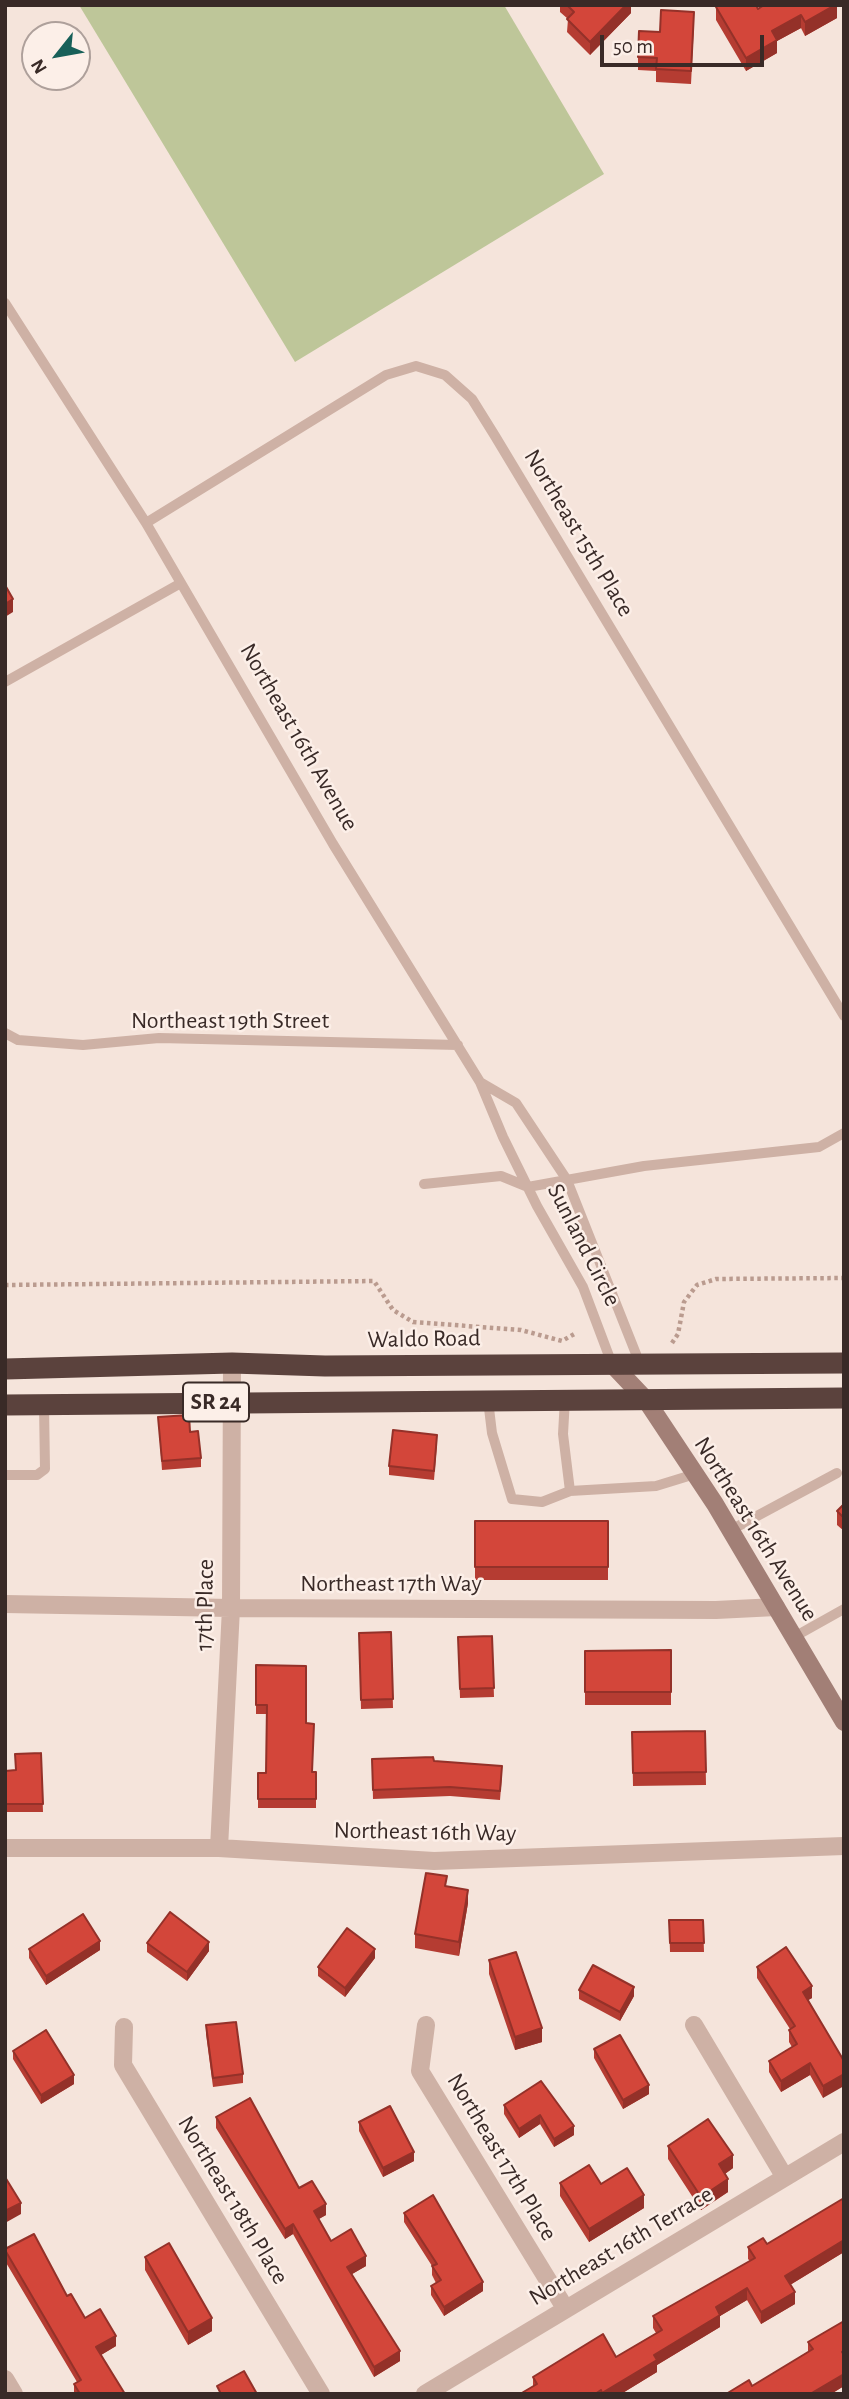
<!DOCTYPE html>
<html>
<head>
<meta charset="utf-8">
<style>
	body { margin:0 }
	#map { position:relative; width:849px; height:2399px; overflow:hidden; background:#f5e4db; font-family:"Alegreya Sans",sans-serif }
	canvas { display:block }
	.frame { position:absolute; inset:0; border:7px solid #392a27; pointer-events:none }
	.north { position:absolute; left:21px; top:21px; width:70px; height:70px; box-sizing:border-box; background:#fcefe8; border:2px solid #aea09b; border-radius:50%; rotate:239deg; font-size:19px; font-weight:700; line-height:28px; text-align:center; color:#392a27 }
	.north::after { content:''; display:block; margin:auto; width:24px; height:32px; background:#186059; clip-path:polygon(50% 0,100% 100%,50% 72%,0 100%) }
	.scale { position:absolute; left:600px; top:35px; width:164px; height:32px; box-sizing:border-box; border:4px solid #392a27; border-top:0; padding-left:9px; font-size:21px; line-height:24px; white-space:nowrap; color:#392a27; -webkit-text-stroke:5px #fcefe8; paint-order:stroke }
</style>
</head>
<body>
<div id="map">
<canvas width="849" height="2399"></canvas>
<div class="frame"></div>
<div class="north">N</div>
<div class="scale">50 m</div>
</div>
<script>
const g = document.querySelector('canvas').getContext('2d');
g.lineJoin = 'round';
function fill(path, color) {
  g.fillStyle = color;
  g.fill(path, 'evenodd');
}
function toPath(rows) {
  const path = new Path2D();
  for (const r of rows) {
    path.moveTo(r[0], r[1]);
    for (let i = 2; i < r.length; i += 2) path.lineTo(r[i], r[i + 1]);
  }
  return path;
}
function stroke(path, color, width, dash) {
  g.strokeStyle = color;
  g.lineWidth = width;
  g.lineCap = dash ? 'butt' : 'round';
  g.setLineDash(dash || []);
  g.stroke(path);
}
function label(font, color, halo, rows, align = 'center') {
  g.font = font + ' "Alegreya Sans",sans-serif';
  g.lineWidth = 5;
  g.setLineDash([]);
  g.textBaseline = 'middle';
  g.strokeStyle = halo;
  g.fillStyle = color;
  for (const [text, x, y, turn = 0] of rows) {
    g.save();
    g.translate(x, y);
    g.rotate((+turn || 0) * Math.PI / 180);
    g.textAlign = isNaN(turn) ? turn : align;
    if (halo) g.strokeText(text, 0, 0);
    g.fillText(text, 0, 0);
    g.restore();
  }
}
const green = toPath([
	[79,5,504,5,604,174,295,362]
]);
const path = toPath([
	[5,1285,374,1281,393,1310,413,1322,521,1330,562,1341,576,1333],
	[672,1343,678,1334,684,1302,697,1285,716,1279,844,1278]
]);
const lane = toPath([
	[5,303,146,523,333,844,480,1082,516,1103,567,1180,640,1364],
	[146,523,386,375,416,366,445,375,472,399,495,436,844,1016],
	[5,682,181,583],
	[5,1033,18,1040,83,1045,159,1038,458,1045],
	[480,1082,503,1137,537,1206,583,1287,612,1364],
	[424,1184,501,1176,528,1187],
	[528,1187,644,1166,819,1147,844,1133],
	[565,1399,563,1434,570,1491,656,1486,695,1474],
	[488,1400,492,1433,512,1499,542,1502,570,1491],
	[5,1475,37,1475,45,1469,44,1405],
	[731,1530,837,1473],
	[794,1637,844,1609]
]);
const street = toPath([
	[5,1604,231,1608,716,1610,776,1607],
	[5,1848,219,1848,434,1861,844,1846],
	[219,1848,231,1608,232,1363],
	[426,2025,420,2071,565,2308],
	[694,2025,784,2176],
	[124,2027,123,2065,321,2394],
	[5,2379,14,2394],
	[425,2394,844,2142]
]);
const secondary = toPath([
	[612,1364,646,1400,715,1504,844,1722]
]);
const highway = toPath([
	[5,1369,232,1363,325,1366,844,1363],
	[5,1405,844,1398]
]);
const wall = toPath([
	[560,5,631,5,631,13,590,55,567,32,568,19,560,12],
	[837,6,837,18,805,36,801,28,777,41,777,53,746,71,716,20,716,7,758,9],
	[694,25,691,84,656,82,656,71,638,70,638,57,660,32],
	[158,1417,190,1432,201,1458,201,1467,162,1470],
	[437,1444,434,1480,389,1475,389,1466],
	[844,1504,844,1531,837,1525,837,1511],
	[475,1521,608,1521,608,1580,475,1580],
	[391,1632,393,1708,361,1709,359,1633],
	[492,1636,494,1697,460,1698,458,1637],
	[671,1650,671,1705,585,1705,585,1651],
	[256,1665,306,1723,313,1772,316,1772,316,1808,258,1808,258,1773,266,1773,267,1714,256,1714],
	[705,1731,706,1785,633,1786,632,1732],
	[41,1753,43,1812,5,1812,5,1771,16,1770],
	[372,1759,434,1761,502,1775,500,1800,450,1796,373,1799],
	[447,1886,468,1903,459,1956,415,1948,415,1934],
	[669,1920,703,1920,704,1952,670,1952],
	[147,1943,209,1951,187,1981,147,1952],
	[29,1949,100,1950,46,1985,29,1958],
	[375,1958,345,1997,318,1976,318,1967],
	[489,1960,542,2042,515,2050,489,1974],
	[757,1967,812,1998,808,2000,844,2061,823,2098,810,2075,781,2092,769,2072,769,2061,792,2047,789,2042,789,2030,790,2029,757,1978],
	[579,1990,634,1996,620,2021,579,1999],
	[206,2025,243,2074,243,2083,213,2087,206,2034],
	[594,2049,649,2094,623,2109,594,2058],
	[13,2051,74,2084,41,2104,13,2059],
	[541,2081,574,2135,554,2147,540,2124,519,2138,504,2114,504,2105],
	[216,2117,299,2188,326,2215,318,2219,331,2241,366,2266,352,2274,400,2361,374,2377,293,2234,285,2239,216,2128],
	[359,2122,414,2161,383,2177,359,2131],
	[668,2146,733,2168,725,2174,728,2192,701,2210,668,2159],
	[560,2183,601,2184,644,2208,589,2242,560,2196],
	[844,2198,844,2252,790,2285,795,2304,761,2324,747,2300,720,2316,720,2327,657,2365,657,2372,621,2394,520,2394,533,2386,533,2377,616,2357,656,2333,653,2328,653,2316,750,2261,748,2259,748,2247,767,2244],
	[404,2213,483,2291,444,2316,431,2295,431,2286,436,2283,432,2275,432,2266,404,2222],
	[5,2249,67,2296,85,2318,116,2346,101,2355,125,2394,74,2394,74,2384,77,2382,5,2261],
	[145,2257,212,2331,188,2345,145,2270],
	[808,2342,844,2386,831,2394,726,2394,752,2386,808,2352]
]);
const shadedWall = toPath([
	[626,5,631,5,631,13,590,55,590,42],
	[832,5,839,5,837,6,837,18,805,36,805,22],
	[801,15,801,28,777,41,777,53,746,71,746,58,772,31],
	[13,599,13,612,5,617,5,604],
	[468,1890,468,1903,459,1956,459,1942],
	[100,1941,100,1950,46,1985,46,1976],
	[209,1942,209,1951,187,1981,187,1972],
	[375,1949,375,1958,345,1997,345,1988],
	[812,1986,812,1998,803,2003,803,1992],
	[634,1987,634,1996,620,2021,620,2012],
	[542,2028,542,2042,515,2050,515,2037],
	[810,2063,810,2075,781,2092,781,2081],
	[844,2074,844,2086,823,2098,823,2086],
	[74,2075,74,2084,41,2104,41,2095],
	[649,2085,649,2094,623,2109,623,2100],
	[540,2115,540,2124,519,2138,519,2129],
	[574,2126,574,2135,554,2147,554,2139],
	[414,2152,414,2161,383,2177,383,2168],
	[733,2155,733,2168,719,2178,719,2164],
	[728,2179,728,2192,701,2210,701,2197],
	[644,2195,644,2208,589,2242,589,2229],
	[21,2203,21,2214,5,2223,5,2211],
	[326,2204,326,2215,314,2222,314,2211],
	[293,2224,293,2234,285,2239,285,2229],
	[844,2240,844,2252,785,2288,785,2276],
	[366,2256,366,2266,347,2277,347,2267],
	[483,2282,483,2291,444,2316,444,2307],
	[747,2288,747,2300,720,2316,720,2327,657,2365,657,2372,621,2394,602,2394,716,2307],
	[795,2292,795,2304,761,2324,761,2312],
	[212,2318,212,2331,188,2345,188,2332],
	[116,2336,116,2346,96,2358,96,2347],
	[400,2351,400,2361,374,2377,374,2367],
	[844,2374,844,2386,831,2394,810,2394]
]);
const building = toPath([
	[567,5,626,5,590,42,567,19,574,12,567,5],
	[719,5,756,5,758,9,764,5,835,5,805,22,801,15,772,31,777,40,746,58,716,7,719,5],
	[661,10,694,12,691,71,656,69,657,58,638,57,639,31,660,32,661,10],
	[5,585,13,599,5,604,5,585],
	[189,1415,190,1432,198,1431,201,1458,162,1461,158,1417,189,1415],
	[393,1430,437,1435,434,1471,389,1466,393,1430],
	[844,1504,844,1518,837,1511,844,1504],
	[475,1521,608,1521,608,1567,475,1567,475,1521],
	[391,1632,393,1699,361,1700,359,1633,391,1632],
	[492,1636,494,1688,460,1689,458,1637,492,1636],
	[671,1650,671,1692,585,1692,585,1651,671,1650],
	[256,1665,306,1666,306,1723,314,1724,312,1772,316,1772,316,1799,258,1799,258,1773,266,1773,267,1705,256,1705,256,1665],
	[705,1731,706,1772,633,1773,632,1732,705,1731],
	[41,1753,43,1804,5,1804,5,1771,16,1770,15,1754,41,1753],
	[433,1757,434,1761,502,1766,500,1791,450,1787,373,1790,372,1759,433,1757],
	[426,1873,447,1876,445,1886,468,1890,459,1942,415,1934,426,1873],
	[170,1912,209,1942,187,1972,147,1943,170,1912],
	[83,1914,100,1941,46,1976,29,1949,83,1914],
	[669,1920,703,1920,704,1943,670,1943,669,1920],
	[347,1928,375,1949,345,1988,318,1967,347,1928],
	[786,1947,812,1986,803,1992,844,2061,844,2074,823,2086,810,2063,781,2081,769,2061,797,2044,789,2030,795,2026,757,1967,786,1947],
	[516,1952,542,2028,515,2037,489,1960,516,1952],
	[593,1965,634,1987,620,2012,579,1990,593,1965],
	[236,2022,243,2074,213,2078,206,2025,236,2022],
	[46,2030,74,2075,41,2095,13,2051,46,2030],
	[620,2035,649,2085,623,2100,594,2049,620,2035],
	[541,2081,574,2126,554,2139,540,2115,519,2129,504,2105,541,2081],
	[250,2098,299,2188,312,2181,326,2204,314,2211,331,2241,351,2229,366,2256,347,2267,400,2351,374,2367,293,2224,285,2229,216,2117,250,2098],
	[390,2106,414,2152,383,2168,359,2122,390,2106],
	[708,2119,733,2155,719,2164,728,2179,701,2197,668,2146,708,2119],
	[589,2165,601,2184,627,2168,644,2195,589,2229,560,2183,589,2165],
	[5,2177,21,2203,5,2211,5,2177],
	[433,2195,483,2282,444,2307,431,2286,441,2280,432,2266,437,2264,404,2213,433,2195],
	[844,2198,844,2240,785,2276,795,2292,761,2312,747,2288,716,2307,720,2315,654,2355,657,2360,602,2393,601,2390,595,2394,520,2394,537,2384,533,2377,603,2334,616,2357,662,2330,653,2316,755,2258,748,2247,763,2238,767,2244,844,2198],
	[34,2234,67,2296,71,2294,85,2318,100,2309,116,2336,96,2347,125,2394,80,2394,74,2384,81,2380,5,2250,5,2249,34,2234],
	[169,2243,212,2318,188,2332,145,2257,169,2243],
	[844,2321,844,2351,842,2352,844,2355,844,2374,810,2394,726,2394,749,2380,752,2386,813,2349,808,2342,844,2321],
	[244,2371,257,2394,221,2394,217,2386,244,2371]
]);
const shields = [
	[216,1402,66]
];
const shieldNames = [
	["SR 24",216,1402]
];
const streetNames = [
	["Northeast 15th Place",579,533,59],
	["Northeast 16th Avenue",299,737,60],
	["Northeast 19th Street",230,1021],
	["Sunland Circle",584,1245,63],
	["Waldo Road",424,1339,-1],
	["Northeast 16th Avenue",756,1529,58],
	["Northeast 17th Way",391,1584],
	["17th Place",205,1605,-89],
	["Northeast 16th Way",425,1832,1],
	["Northeast 17th Place",502,2157,59],
	["Northeast 18th Place",233,2200,59],
	["Northeast 16th Terrace",621,2246,-31]
];
fill(green, '#bec699');
stroke(path, '#ba9b8f', 4.5, [3.5, 3.5]);
stroke(lane, '#ceb1a5', 10);
stroke(street, '#ceb1a5', 18);
stroke(secondary, '#a27f76', 18);
stroke(highway, '#5b423d', 21);
fill(wall, '#b53c32');
fill(shadedWall, '#943129');
fill(building, '#d3463a');
stroke(building, '#943129', 2);
for (const [x, y, w] of shields) {
  const box = new Path2D();
  box.roundRect(x - w / 2, y - 19.5, w, 39, 5);
  g.fillStyle = '#fcefe8';
  g.fill(box);
  stroke(box, '#392a27', 2);
}
label('bold 23px', '#392a27', null, shieldNames);
label('24px', '#392a27', '#fcefe8', streetNames);
</script>
</body>
</html>
